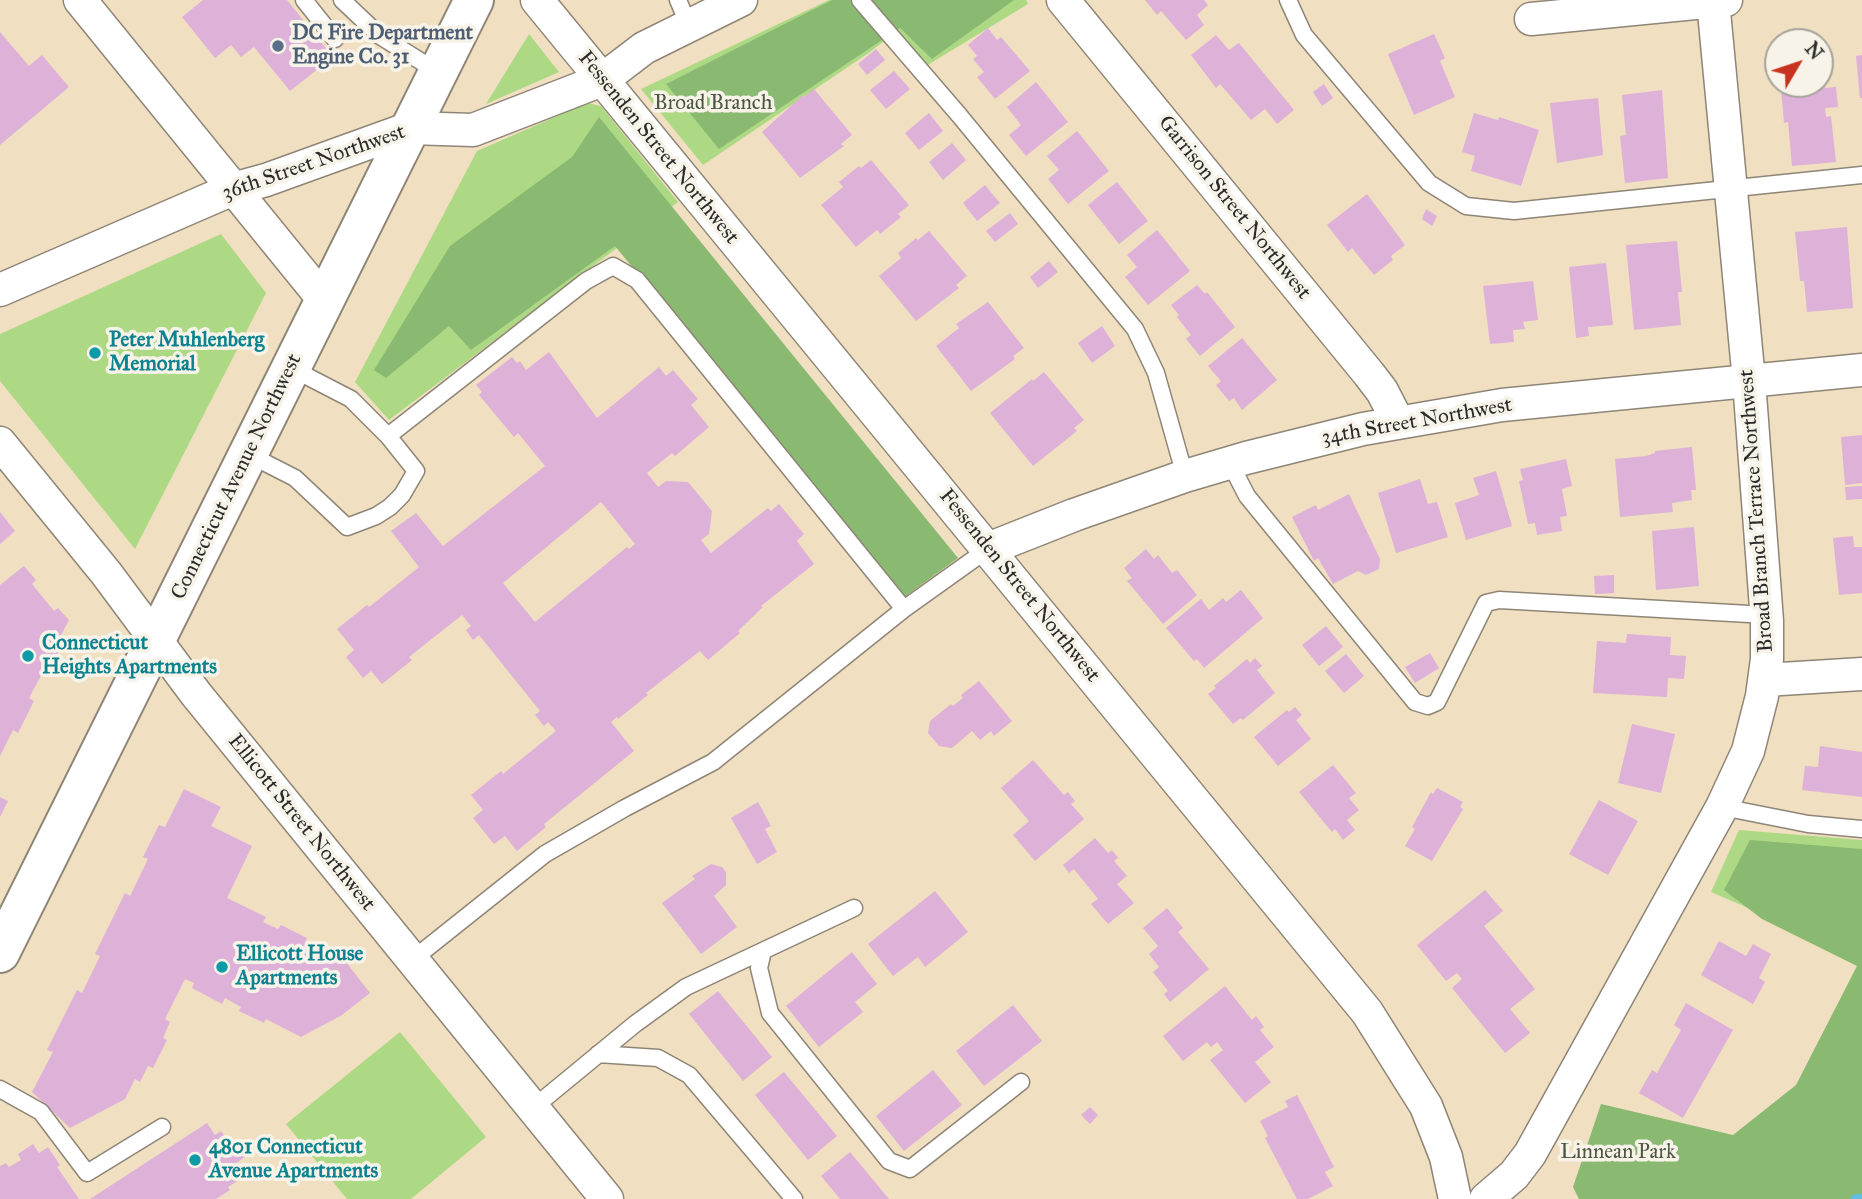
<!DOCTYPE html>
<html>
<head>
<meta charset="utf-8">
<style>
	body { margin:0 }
	#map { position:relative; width:1862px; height:1199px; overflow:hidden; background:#f1dfc1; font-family:"IM FELL Great Primer",serif }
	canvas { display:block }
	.north { position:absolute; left:1764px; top:28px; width:70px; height:70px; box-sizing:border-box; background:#f7f3e8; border:2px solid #a5a39c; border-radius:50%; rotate:51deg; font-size:19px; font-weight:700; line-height:28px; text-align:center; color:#2b2b2b }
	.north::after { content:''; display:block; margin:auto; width:24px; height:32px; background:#c8321e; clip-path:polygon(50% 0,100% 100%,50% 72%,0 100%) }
</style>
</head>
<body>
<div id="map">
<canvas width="1862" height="1199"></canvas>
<div class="north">N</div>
</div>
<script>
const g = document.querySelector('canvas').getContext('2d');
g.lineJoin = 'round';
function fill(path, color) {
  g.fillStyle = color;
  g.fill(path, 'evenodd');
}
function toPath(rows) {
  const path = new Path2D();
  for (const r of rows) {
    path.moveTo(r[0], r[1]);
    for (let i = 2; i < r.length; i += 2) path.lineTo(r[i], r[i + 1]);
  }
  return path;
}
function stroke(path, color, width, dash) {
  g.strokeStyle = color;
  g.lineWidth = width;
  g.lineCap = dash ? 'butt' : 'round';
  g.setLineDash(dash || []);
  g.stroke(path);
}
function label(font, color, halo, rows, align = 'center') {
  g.font = font + ' "IM FELL Great Primer",serif';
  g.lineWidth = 7;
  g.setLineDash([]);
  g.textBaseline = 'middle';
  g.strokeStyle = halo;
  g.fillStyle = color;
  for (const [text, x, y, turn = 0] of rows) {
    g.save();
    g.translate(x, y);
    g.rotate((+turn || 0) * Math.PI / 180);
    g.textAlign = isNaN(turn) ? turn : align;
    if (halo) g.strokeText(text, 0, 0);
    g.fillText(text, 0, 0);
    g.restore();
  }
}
const green = toPath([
	[829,0,1026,0,1028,4,926,66,893,34,870,52,703,165,641,89],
	[529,34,559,72,486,104],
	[587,103,601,106,678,202,389,420,355,382,477,151],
	[221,234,266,293,135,549,0,381,0,334],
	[1739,830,1862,840,1862,957,1711,892],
	[400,1032,486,1137,411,1199,347,1199,286,1124]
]);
const forest = toPath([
	[832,0,1014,0,932,59,900,28,719,149,666,84],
	[599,117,958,558,903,598,615,246,471,350,449,326,386,378,374,370,450,246,572,157],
	[1750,840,1862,849,1862,1199,1579,1199,1573,1187,1601,1104,1733,1135,1796,1085,1857,966,1762,919,1724,890]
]);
const stream = toPath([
	[1855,1199,1862,1198]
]);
const building = toPath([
	[203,0,287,0,333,57,290,91,254,47,241,57,231,45,215,58,182,17],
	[1145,0,1204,0,1208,5,1197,15,1204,25,1186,40,1161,11,1157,15],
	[988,28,997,40,1001,37,1030,71,995,99,977,77,984,72,973,59,977,56,968,45],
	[0,32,29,66,42,55,69,87,0,145],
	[1434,34,1445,58,1440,61,1455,97,1414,115,1388,54],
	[1216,35,1229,50,1239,43,1294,110,1277,124,1265,109,1251,120,1220,84,1216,88,1191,55],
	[876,49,885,60,867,75,858,64],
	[1862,55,1862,98,1860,98,1856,56],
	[894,71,910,89,886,109,870,90],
	[1036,82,1068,122,1026,156,1009,135,1021,125,1007,107],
	[1324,84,1333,98,1322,106,1313,92],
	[1825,85,1825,88,1836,87,1838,107,1825,108,1826,117,1831,116,1836,162,1792,166,1788,122,1784,123,1781,89],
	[814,89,852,135,841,144,844,146,800,178,762,132,803,95,804,97],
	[1662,90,1668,178,1625,183,1620,136,1626,135,1622,95],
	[1598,98,1603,155,1557,163,1550,103],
	[929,113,943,131,919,150,905,133],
	[1474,113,1498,120,1499,117,1539,130,1521,186,1471,171,1475,156,1462,152],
	[1077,131,1109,171,1068,204,1048,179,1059,170,1047,156],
	[952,143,966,160,943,180,929,162],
	[871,160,909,205,898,214,901,217,880,234,877,230,856,247,821,205,843,187,839,182,859,166,861,168],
	[1117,182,1148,221,1119,244,1088,205],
	[985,185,1000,203,977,221,963,203],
	[1367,194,1405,245,1391,256,1393,260,1374,275,1352,248,1348,252,1327,225],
	[1426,209,1437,216,1432,226,1422,219],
	[1010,213,1018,224,995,242,986,231],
	[1847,227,1853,308,1807,312,1804,281,1800,281,1795,232],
	[1157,230,1190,271,1148,305,1125,277,1137,267,1127,255],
	[929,231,967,276,956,285,959,288,916,321,879,276,901,258,898,253,916,238,918,240],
	[1677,241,1682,292,1678,292,1681,325,1634,330,1626,245],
	[1049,261,1058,272,1038,288,1030,277],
	[1606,263,1613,325,1588,327,1589,336,1576,338,1569,267],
	[1533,281,1538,320,1523,322,1525,329,1513,330,1514,342,1490,344,1483,286],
	[1197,285,1205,294,1207,292,1235,327,1200,356,1186,339,1191,335,1177,317,1179,315,1171,305],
	[988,302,1024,348,1013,356,1015,359,971,391,936,346,959,328,956,324],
	[1102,326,1115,346,1092,363,1078,343],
	[1242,338,1277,380,1242,410,1234,398,1229,401,1216,385,1221,381,1208,366],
	[549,352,597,418,659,367,666,376,673,370,698,399,691,405,709,427,675,456,672,453,647,473,658,487,666,481,688,482,712,511,709,534,701,540,711,553,768,508,771,511,779,504,804,534,797,541,814,564,761,606,763,607,738,631,740,633,708,660,700,651,646,693,648,695,618,719,617,717,611,722,634,751,544,824,546,827,517,851,505,836,494,844,473,818,483,810,471,795,501,771,503,774,556,731,548,722,544,726,535,715,540,711,479,635,473,640,466,630,471,626,462,615,409,657,412,660,382,684,371,671,363,678,346,657,354,650,337,629,367,605,369,607,419,567,391,531,416,513,443,546,545,466,518,433,514,437,479,395,482,392,476,385,512,357,517,363,520,361,526,370],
	[601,502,635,544,629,549,627,547,535,622,503,583],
	[1044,372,1084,420,1074,428,1077,431,1033,466,990,413,1032,379,1033,381],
	[1862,435,1862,483,1845,485,1841,437],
	[1692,447,1696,490,1691,490,1692,500,1672,503,1673,512,1620,517,1615,459,1646,456,1655,453,1655,451],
	[1566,459,1572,486,1562,489,1567,516,1560,517,1562,531,1537,535,1535,523,1528,524,1519,481,1523,480,1520,469],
	[1496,471,1512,526,1466,540,1455,503,1479,495,1473,478],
	[1420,479,1428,504,1437,502,1448,537,1396,553,1378,493],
	[1862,486,1862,499,1846,500,1845,487],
	[1349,494,1380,559,1379,569,1366,575,1358,571,1333,584,1318,558,1314,561,1292,517,1316,505,1318,510],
	[0,512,15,531,0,544],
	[1694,527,1699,586,1656,590,1652,531],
	[1853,536,1854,547,1862,547,1862,593,1839,595,1833,538],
	[1146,549,1154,559,1158,555,1172,573,1177,570,1197,595,1163,624,1127,581,1132,578,1124,568],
	[24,566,36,580,32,584,54,611,58,608,69,620,59,639,64,641,48,672,44,670,29,698,34,701,18,733,13,730,0,756,0,585],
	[1614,575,1614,593,1595,594,1594,576],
	[1241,590,1263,618,1204,668,1197,659,1194,661,1166,628,1201,599,1209,610,1223,598,1226,602],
	[1326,626,1343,647,1319,666,1302,645],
	[1627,634,1671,637,1670,655,1686,656,1684,679,1668,678,1667,697,1593,693,1597,641,1626,643],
	[1430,653,1439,668,1415,683,1405,667],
	[1346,654,1364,676,1344,693,1325,671],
	[1255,658,1262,666,1257,670,1275,693,1243,720,1241,718,1233,724,1208,694,1216,688,1214,686,1247,659,1250,663],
	[979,681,1012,721,994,736,991,731,980,740,972,731,952,748,939,746,928,733,930,721,951,704,953,706,963,698,961,695],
	[1295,707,1302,715,1296,720,1311,739,1278,766,1254,737,1287,710,1289,712],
	[1632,724,1675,734,1661,793,1618,783],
	[1820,746,1862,752,1862,797,1802,790,1805,766,1818,767],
	[1033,760,1064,795,1068,792,1075,801,1071,804,1084,819,1035,861,1013,835,1029,821,1001,788],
	[1333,765,1356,793,1349,798,1359,810,1347,820,1355,830,1343,840,1335,829,1332,832,1299,792],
	[1437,788,1463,802,1460,807,1463,809,1432,861,1405,846,1415,829,1412,827,1431,792,1433,794],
	[184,789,221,807,211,826,252,846,227,898,266,917,263,922,278,929,281,925,307,938,305,942,319,949,322,945,339,953,370,993,342,1015,301,1037,266,1019,264,1023,239,1011,241,1007,225,998,222,1004,192,988,194,983,185,979,165,1019,170,1022,163,1038,167,1040,153,1068,148,1066,140,1082,135,1079,125,1099,70,1128,32,1092,53,1052,47,1050,77,990,82,993,100,956,95,954,125,893,130,896,148,859,143,857,159,825,165,827],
	[0,797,8,801,0,817],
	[1599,800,1638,821,1608,875,1569,854],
	[758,802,771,826,765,829,777,852,757,864,731,818],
	[1095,838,1108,853,1112,850,1118,858,1114,861,1127,876,1117,884,1134,903,1108,924,1091,904,1098,899,1074,869,1069,873,1063,865],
	[711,864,722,867,726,872,726,885,714,896,737,927,701,954,662,903,695,879,692,876],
	[1485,890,1503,911,1484,926,1535,989,1510,1009,1530,1033,1505,1053,1452,988,1462,979,1457,973,1446,981,1417,945],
	[935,891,968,932,925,967,918,957,893,976,868,944],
	[1167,908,1183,928,1178,932,1209,969,1170,1002,1164,994,1168,991,1153,972,1159,967,1149,954,1158,946,1143,928],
	[1719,941,1746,956,1753,944,1771,954,1759,978,1765,982,1753,1004,1701,975],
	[852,952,877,984,855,1002,863,1012,819,1047,786,1006],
	[1225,986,1252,1020,1256,1016,1264,1027,1260,1030,1274,1047,1255,1062,1271,1082,1245,1103,1210,1060,1223,1050,1217,1042,1211,1047,1207,1042,1183,1061,1163,1036],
	[718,991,772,1057,743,1081,689,1014],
	[1686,1003,1733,1030,1683,1118,1639,1093,1652,1070,1657,1073,1681,1030,1674,1025],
	[1013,1005,1042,1041,984,1086,956,1051],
	[933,1070,962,1105,904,1151,876,1116],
	[784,1072,837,1136,808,1160,755,1095],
	[1297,1095,1334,1167,1325,1172,1333,1186,1308,1199,1297,1199,1265,1138,1268,1136,1260,1121,1288,1107,1285,1101],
	[1090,1107,1098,1115,1090,1124,1081,1115],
	[207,1123,215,1135,221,1131,235,1152,242,1147,247,1155,234,1165,242,1178,228,1187,230,1190,216,1199,90,1199],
	[33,1144,39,1153,48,1147,60,1165,57,1167,79,1199,0,1199,0,1166,6,1163,9,1167,21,1160,18,1154],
	[850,1152,889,1199,840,1199,821,1176]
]);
const lane = toPath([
	[304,0,335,39],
	[342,0,380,36,438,72],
	[678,0,689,26],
	[860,0,959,115,1135,329,1156,373,1185,476],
	[1288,0,1304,35,1429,183,1466,206,1514,211,1862,175],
	[388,436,586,281,613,266,637,280,904,609],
	[248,454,295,478,347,527,376,516,390,507,402,495,416,471,388,436,351,399,291,368],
	[1230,463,1247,496,1415,702,1428,706,1437,702,1486,603,1499,600,1767,615],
	[1722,807,1808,824,1862,829],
	[763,951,759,968,770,1013,889,1161,910,1169,1021,1082],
	[412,960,545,854,625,808,713,762,904,609,988,549],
	[598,1054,658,1058,689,1075,794,1199],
	[0,1089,41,1112,87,1173,162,1127],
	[533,1108,635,1024,686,987,854,908]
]);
const street = toPath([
	[80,0,324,300],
	[537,0,1367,1012,1426,1106,1446,1157,1455,1199],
	[1063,0,1369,374,1382,391,1398,422],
	[1531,19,1726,0],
	[0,290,233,189,266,180,410,128,473,130,602,80,644,48,741,0],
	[0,443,106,573,196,694,607,1199],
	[988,549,1074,515,1185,476,1246,458,1363,429,1502,405,1862,370],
	[1765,680,1862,674],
	[1486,1199,1514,1175,1530,1154,1722,807,1748,751,1762,696,1767,659,1767,621,1749,381,1713,1]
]);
const primary = toPath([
	[0,953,474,0]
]);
const markers = [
	[278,46,7,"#5c6f8a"],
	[95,353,7,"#0f9aa8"],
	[28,656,7,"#0f9aa8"],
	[222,967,7,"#0f9aa8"],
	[195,1160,7,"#0f9aa8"]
];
const serviceNames = [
	["DC Fire Department",292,34],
	["Engine Co. 31",292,58]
];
const parkNames = [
	["Broad Branch",713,104],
	["Linnean Park",1618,1153]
];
const streetNames = [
	["Fessenden Street Northwest",658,148,51],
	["36th Street Northwest",314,163,-19],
	["Garrison Street Northwest",1234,208,51],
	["34th Street Northwest",1417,422,-10],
	["Connecticut Avenue Northwest",237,477,-64],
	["Broad Branch Terrace Northwest",1757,511,-94],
	["Fessenden Street Northwest",1019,586,51],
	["Ellicott Street Northwest",301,823,51]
];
const cultureNames = [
	["Peter Muhlenberg",109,341],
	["Memorial",109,365],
	["Connecticut",42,644],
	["Heights Apartments",42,668],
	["Ellicott House",236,955],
	["Apartments",236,979],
	["4801 Connecticut",209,1148],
	["Avenue Apartments",209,1172]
];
fill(green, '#add985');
fill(forest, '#8ab972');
stroke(stream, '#62bcdf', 9);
fill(building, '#deb1d9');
stroke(lane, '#8e8576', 19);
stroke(street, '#8e8576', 35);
stroke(primary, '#8e8576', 42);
stroke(lane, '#fff', 16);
stroke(street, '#fff', 32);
stroke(primary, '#fff', 38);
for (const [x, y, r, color] of markers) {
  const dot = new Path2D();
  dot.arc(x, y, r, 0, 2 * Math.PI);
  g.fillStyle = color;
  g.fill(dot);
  stroke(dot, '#f7f3e8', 2.5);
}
label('bold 21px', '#4e5e75', '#f7f3e8', serviceNames, 'left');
label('21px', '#4c5642', '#f7f3e8', parkNames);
label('21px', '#2b2b2b', '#f7f3e8', streetNames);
label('bold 21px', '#0d838f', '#f7f3e8', cultureNames, 'left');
</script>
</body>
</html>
